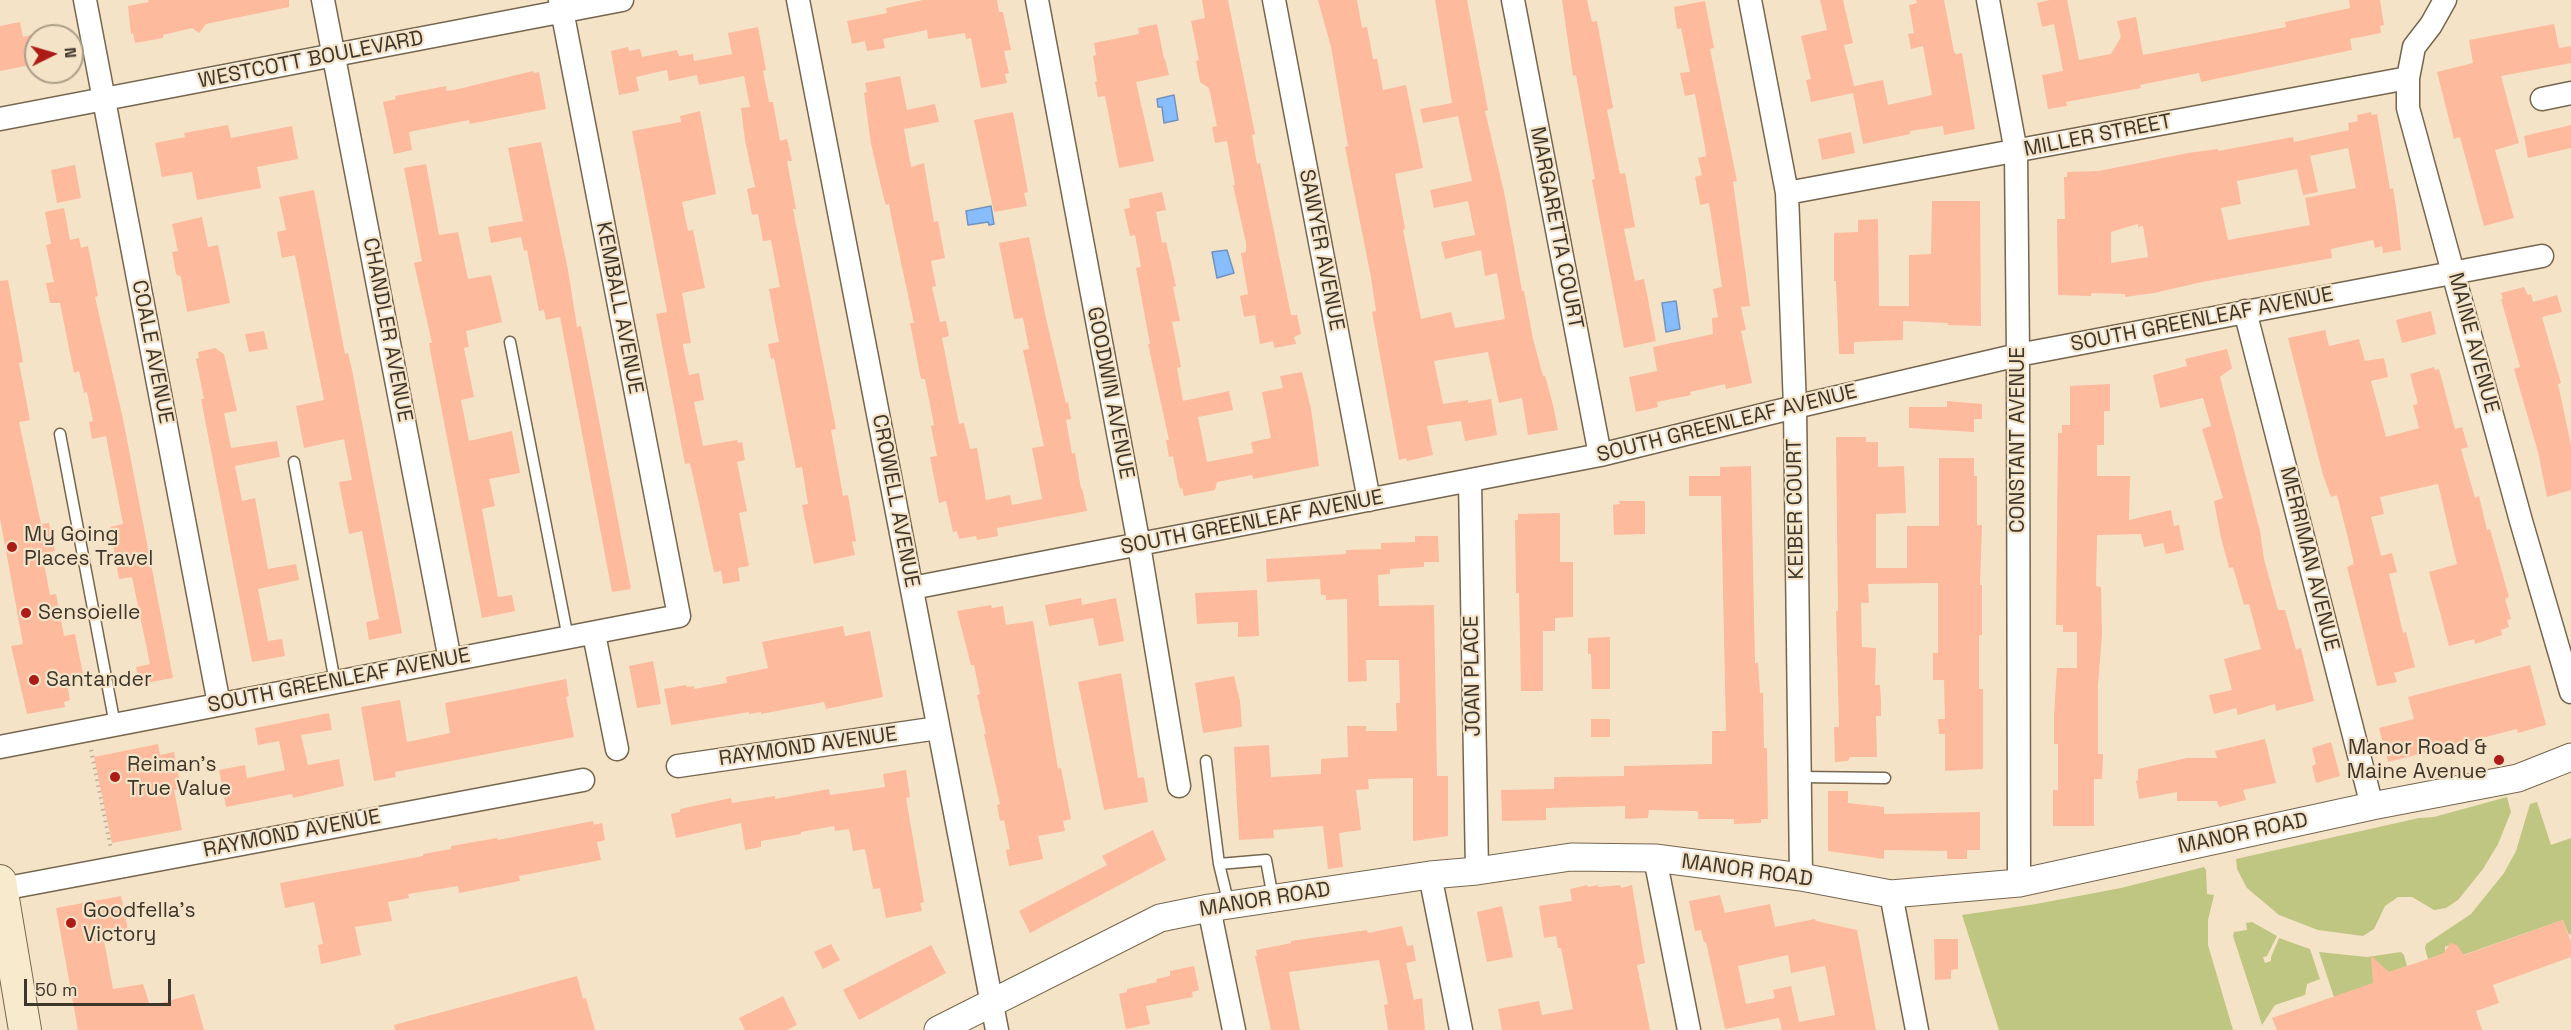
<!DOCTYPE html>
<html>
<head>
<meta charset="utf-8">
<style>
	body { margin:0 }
	#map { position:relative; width:2571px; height:1030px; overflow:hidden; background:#f5e3c8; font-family:"Space Grotesk",sans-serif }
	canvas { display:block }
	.north { position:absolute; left:24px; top:24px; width:60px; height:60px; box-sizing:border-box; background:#f5e3c8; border:2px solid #ab9e89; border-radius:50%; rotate:85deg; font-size:16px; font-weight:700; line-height:24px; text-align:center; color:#3d362b }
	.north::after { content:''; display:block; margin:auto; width:21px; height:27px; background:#ac1b15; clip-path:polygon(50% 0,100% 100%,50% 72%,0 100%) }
	.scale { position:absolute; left:24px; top:979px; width:147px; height:27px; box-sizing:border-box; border:3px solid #3d362b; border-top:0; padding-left:8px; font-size:18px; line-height:21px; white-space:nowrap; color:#3d362b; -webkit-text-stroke:4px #f5e3c8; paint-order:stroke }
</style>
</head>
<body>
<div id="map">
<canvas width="2571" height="1030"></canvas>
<div class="north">N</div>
<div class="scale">50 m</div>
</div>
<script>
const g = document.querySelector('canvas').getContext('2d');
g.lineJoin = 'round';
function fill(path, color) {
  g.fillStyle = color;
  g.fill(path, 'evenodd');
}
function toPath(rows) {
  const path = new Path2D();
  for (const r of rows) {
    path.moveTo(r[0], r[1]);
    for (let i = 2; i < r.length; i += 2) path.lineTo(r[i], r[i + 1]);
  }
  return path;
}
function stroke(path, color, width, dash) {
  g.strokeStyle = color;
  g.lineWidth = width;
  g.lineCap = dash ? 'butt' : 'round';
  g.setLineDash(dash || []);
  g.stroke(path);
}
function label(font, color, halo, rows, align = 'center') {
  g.font = font + ' "Space Grotesk",sans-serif';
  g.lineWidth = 4.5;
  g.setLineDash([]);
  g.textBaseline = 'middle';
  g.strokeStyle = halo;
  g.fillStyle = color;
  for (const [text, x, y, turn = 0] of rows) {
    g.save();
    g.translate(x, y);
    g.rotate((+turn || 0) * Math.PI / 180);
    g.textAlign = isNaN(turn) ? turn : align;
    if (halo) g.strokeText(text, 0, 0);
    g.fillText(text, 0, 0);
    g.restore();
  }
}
const green = toPath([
	[2507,797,2511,812,2498,844,2483,869,2458,900,2446,908,2434,910,2412,897,2398,897,2385,906,2374,929,2363,936,2318,930,2279,915,2247,888,2237,869,2236,859,2419,818,2434,817],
	[2537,802,2551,845,2571,838,2571,934,2569,935,2563,920,2454,958,2451,944,2445,947,2445,953,2428,959,2425,948,2426,944,2471,914,2504,873,2516,851,2530,804],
	[2204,867,2206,870,2207,894,2214,895,2208,920,2208,945,2233,1030,1999,1030,1962,915,2036,904,2121,888],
	[2252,922,2277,936,2267,956,2263,957,2265,963,2271,961,2271,957,2279,938,2310,949,2320,979,2307,984,2305,995,2275,1005,2262,1025,2233,936,2234,932,2247,930,2246,923],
	[2319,952,2367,957,2401,952,2404,955,2407,966,2387,973,2373,970,2374,978,2380,981,2334,997]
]);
const water = toPath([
	[1174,95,1178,120,1164,123,1162,107,1158,107,1157,99,1174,95],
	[991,206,994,224,989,225,988,222,968,225,966,211,991,206],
	[1227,250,1234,273,1217,278,1212,252,1227,250],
	[1676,301,1680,329,1666,332,1662,303,1676,301]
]);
const building = toPath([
	[148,0,289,0,289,7,206,24,199,33,192,28,163,35,163,38,135,43,133,33,131,34,128,6,149,2],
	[923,0,997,0,999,12,1003,12,1011,50,1004,51,1009,73,1005,74,1007,83,981,88,971,38,966,39,965,33,928,39,927,30,883,39,885,48,867,51,865,41,852,44,847,21,887,13,886,8],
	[1202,0,1228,0,1255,134,1252,135,1257,164,1260,163,1291,315,1297,315,1301,334,1294,337,1296,344,1274,348,1273,341,1260,344,1255,315,1244,317,1240,296,1248,294,1241,253,1246,252,1246,243,1233,185,1235,185,1227,141,1215,143,1212,127,1217,126,1209,88,1200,82,1196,61,1199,60,1191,21,1205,18],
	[1318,0,1357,0,1362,28,1367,27,1373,59,1377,59,1383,90,1406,85,1423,168,1395,174,1405,229,1403,230,1421,319,1451,312,1455,328,1505,319,1497,273,1485,276,1481,250,1445,259,1441,242,1475,235,1468,201,1434,208,1430,190,1472,181,1458,116,1423,123,1420,109,1452,103,1435,0,1467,0,1488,110,1485,111,1504,192,1522,291,1524,291,1533,339,1543,376,1545,376,1553,405,1558,430,1528,435,1522,398,1499,403,1488,352,1434,361,1443,404,1468,400,1468,403,1491,399,1497,435,1465,441,1461,421,1427,426,1433,455,1407,461,1406,458,1399,460,1372,312,1376,311,1371,277,1345,147,1348,146,1331,47],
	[1562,0,1587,0,1592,22,1597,21,1613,108,1607,110,1620,174,1625,173,1635,227,1624,229,1635,281,1644,279,1656,341,1624,348,1592,180,1595,179,1576,75,1573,76],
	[1820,0,1843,0,1853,43,1844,45,1854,86,1883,80,1888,105,1932,95,1923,46,1911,49,1908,34,1914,33,1909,5,1917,3,1916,0,1944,0,1954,52,1956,54,1962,53,1975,129,1944,135,1943,126,1910,131,1910,134,1863,144,1853,93,1811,102,1806,80,1811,79,1801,36,1827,30],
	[2050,0,2067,0,2079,60,2111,54,2121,37,2117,21,2136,17,2143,55,2286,27,2285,22,2350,8,2349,0,2380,0,2384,25,2380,26,2381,33,2350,39,2352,50,2201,82,2199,73,2140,85,2141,88,2066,102,2067,106,2048,109,2042,75,2063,71,2054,24,2042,27,2037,3],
	[1705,1,1714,48,1710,49,1737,181,1733,182,1750,306,1741,307,1746,330,1741,331,1752,383,1726,389,1725,384,1690,392,1691,395,1657,402,1658,407,1636,412,1629,377,1657,371,1653,347,1713,334,1712,318,1718,317,1713,289,1722,287,1714,234,1709,203,1700,205,1695,177,1702,175,1698,158,1706,156,1705,147,1695,94,1685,96,1680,73,1690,72,1681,28,1677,29,1674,7],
	[20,22,23,37,36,34,36,64,0,71,0,26],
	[1157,24,1164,59,1165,59,1169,75,1136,82,1154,161,1119,168,1105,96,1098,97,1095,82,1097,81,1093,56,1096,55,1094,43,1139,34,1138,28],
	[2554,24,2559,48,2571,46,2571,63,2501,76,2519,143,2495,150,2514,218,2484,226,2460,137,2454,139,2437,72,2473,63,2469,40],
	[758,27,766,70,763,71,769,102,773,102,780,141,787,139,792,161,787,161,796,209,793,209,836,429,831,430,840,479,843,496,848,495,856,541,852,542,855,555,814,564,802,505,808,504,802,467,796,468,774,358,771,359,768,344,779,342,769,289,780,287,771,240,763,241,758,214,752,215,747,189,755,187,745,140,741,108,750,107,744,76,699,85,697,75,669,81,667,70,636,77,639,91,619,95,611,51,628,47,629,51,640,49,642,57,677,50,679,56,693,54,694,61,732,54,728,33],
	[533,71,534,73,539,72,546,109,470,124,469,120,409,132,412,150,394,154,383,102,396,99,395,96,446,86,446,91,454,90],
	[900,76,907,110,935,104,939,122,904,129,911,167,924,163,934,222,938,221,945,258,931,261,936,286,932,287,940,322,946,321,949,336,942,338,959,424,964,423,970,449,977,448,986,500,1010,495,1012,505,1042,499,1032,448,1044,446,1023,350,1029,349,1023,318,1014,319,999,243,1029,237,1046,318,1066,403,1068,402,1071,419,1066,420,1072,454,1075,453,1081,489,1082,488,1087,511,997,528,998,536,977,540,976,536,959,539,957,531,953,532,946,501,939,503,930,457,937,456,931,426,934,425,925,379,921,379,910,323,914,323,891,216,889,204,886,205,884,199,871,144,864,93,867,92,865,83],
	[700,111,716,194,682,202,688,231,693,230,705,288,682,293,691,343,683,344,683,346,689,375,699,373,704,400,694,402,703,446,737,440,738,443,742,442,745,460,737,462,747,511,739,513,749,566,738,568,740,581,723,584,721,571,714,572,690,463,685,464,656,314,667,312,632,131,681,122,680,116],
	[1013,112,1028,192,1024,193,1027,206,994,212,974,120],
	[2371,112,2372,115,2377,114,2390,189,2393,188,2397,213,2401,250,2383,253,2382,246,2375,248,2373,240,2331,249,2332,258,2202,282,2154,293,2125,297,2125,294,2091,293,2091,296,2058,295,2057,219,2065,219,2064,177,2067,177,2067,172,2099,171,2188,153,2218,149,2218,151,2293,137,2294,142,2349,130,2348,123,2358,121,2357,115],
	[2348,148,2356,188,2305,198,2310,225,2228,240,2221,208,2241,204,2237,181,2297,169,2303,195,2318,192,2310,156],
	[2138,224,2138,227,2143,226,2148,257,2111,263,2111,232],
	[228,125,231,138,292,126,298,159,257,167,261,188,197,200,192,172,162,177,155,143,185,137,184,133],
	[2571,125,2571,148,2528,158,2524,136],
	[1851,132,1855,153,1822,160,1818,139],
	[541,142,568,270,577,327,581,326,631,589,612,592,560,317,546,320,544,310,539,311,527,250,524,251,521,237,491,243,488,227,523,221,508,148],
	[426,164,439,235,458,232,468,279,491,275,502,322,466,331,469,347,464,348,474,397,461,400,469,441,512,431,520,473,489,479,495,506,482,509,498,597,512,595,515,611,482,618,431,355,429,343,432,343,414,263,422,261,404,168],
	[75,165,81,198,57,203,51,170],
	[314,190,345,354,348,353,352,370,402,633,369,640,366,622,379,619,362,531,349,534,339,482,352,480,344,439,304,448,296,406,324,400,295,255,282,258,277,232,286,230,279,197],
	[1162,192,1166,210,1156,212,1162,243,1166,242,1176,286,1173,287,1180,321,1172,322,1181,367,1177,368,1183,401,1229,391,1233,410,1198,417,1207,462,1253,453,1251,442,1271,438,1262,392,1283,388,1280,376,1302,372,1311,409,1319,466,1253,479,1252,475,1217,482,1215,490,1184,496,1182,488,1180,489,1178,482,1173,456,1169,457,1166,440,1169,440,1148,344,1150,344,1136,268,1141,267,1135,235,1130,236,1124,209,1130,208,1129,199],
	[1932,201,1980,201,1981,326,1948,325,1948,323,1903,321,1903,340,1854,342,1854,354,1839,354,1836,281,1834,281,1834,233,1858,232,1858,220,1878,219,1879,306,1909,306,1909,255,1931,254],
	[64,208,70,240,79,238,81,248,88,246,98,296,95,297,123,419,173,678,140,684,136,667,150,664,132,577,119,579,110,527,123,524,106,436,92,439,89,422,93,421,87,392,84,393,79,371,74,373,60,303,50,303,46,283,54,282,46,245,51,244,45,212],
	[202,217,208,247,218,245,230,303,187,312,181,277,176,274,172,252,178,251,172,224],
	[8,280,23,362,19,363,30,420,19,422,41,524,49,523,55,551,42,553,50,595,56,594,64,636,75,634,83,674,66,677,70,700,64,702,65,707,27,714,11,646,23,644,0,518,0,281],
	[2524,287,2528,295,2531,294,2533,302,2557,295,2562,312,2542,317,2561,383,2558,384,2571,445,2571,490,2547,497,2538,452,2514,369,2520,367,2501,299,2503,299,2501,293],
	[2431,311,2436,334,2402,343,2396,320],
	[2325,330,2329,346,2359,339,2365,361,2384,358,2388,377,2371,381,2386,437,2419,428,2413,405,2418,404,2410,374,2434,367,2435,370,2439,369,2455,429,2462,427,2468,447,2461,449,2475,498,2479,496,2487,530,2490,529,2509,597,2505,599,2511,619,2507,620,2509,627,2501,630,2502,635,2475,644,2474,639,2449,646,2429,572,2457,564,2438,484,2380,497,2384,514,2371,517,2381,556,2392,553,2397,572,2389,574,2403,633,2406,632,2415,667,2394,673,2397,682,2377,686,2347,567,2354,564,2347,534,2337,495,2331,497,2323,475,2288,338],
	[264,331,268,349,249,352,245,334],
	[215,348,224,354,237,411,224,413,231,448,277,441,280,457,235,466,242,501,255,498,268,569,296,564,299,580,258,589,268,641,282,639,285,656,252,662,201,399,204,399,196,359,199,358,198,352],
	[2227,349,2232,368,2220,377,2260,531,2264,559,2278,610,2285,610,2296,650,2301,648,2314,701,2276,711,2275,704,2238,715,2236,708,2214,714,2209,695,2232,690,2224,659,2261,649,2249,604,2244,605,2233,567,2229,568,2221,538,2214,501,2223,498,2202,429,2211,426,2203,398,2160,408,2153,375,2187,366,2185,359],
	[2110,384,2110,411,2104,411,2104,445,2097,445,2097,476,2130,476,2129,520,2171,510,2174,526,2179,525,2184,550,2166,554,2163,543,2144,547,2141,534,2097,535,2096,586,2101,587,2102,635,2098,685,2098,754,2103,754,2102,779,2094,779,2094,826,2053,826,2053,790,2058,790,2058,744,2054,744,2054,715,2057,668,2077,668,2077,632,2063,632,2063,625,2056,625,2058,433,2062,433,2062,425,2070,425,2070,386],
	[1947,401,1982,404,1982,419,1974,419,1974,432,1909,428,1909,407,1947,407],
	[1836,437,1866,437,1866,442,1878,442,1878,467,1904,466,1906,513,1876,514,1876,568,1907,568,1907,526,1939,526,1939,458,1974,458,1974,476,1977,476,1977,525,1982,525,1980,585,1982,585,1982,635,1979,635,1979,689,1983,689,1983,769,1945,771,1945,734,1939,734,1938,719,1945,719,1944,680,1933,680,1933,653,1938,653,1938,583,1868,584,1869,603,1861,603,1862,647,1876,648,1875,685,1880,685,1881,701,1881,716,1876,716,1877,757,1850,757,1848,761,1835,762,1834,727,1839,727,1836,611,1838,611],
	[1751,466,1755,663,1758,663,1760,693,1763,693,1764,748,1767,748,1768,819,1761,819,1761,823,1734,824,1734,819,1698,819,1698,812,1695,811,1649,810,1648,818,1625,819,1625,806,1546,808,1546,820,1502,821,1501,790,1554,789,1554,777,1624,776,1624,766,1712,764,1712,731,1726,731,1721,496,1689,496,1689,476,1720,476,1720,467],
	[1619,501,1645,501,1645,534,1614,535,1613,505,1620,504],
	[1560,513,1560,562,1573,562,1573,617,1555,618,1555,631,1543,631,1543,691,1521,691,1519,593,1516,593,1515,520,1518,520,1518,514],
	[1415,536,1438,536,1439,562,1424,562,1424,567,1390,569,1390,574,1378,575,1379,606,1434,605,1437,776,1448,776,1448,836,1413,841,1413,778,1368,779,1369,789,1356,790,1361,830,1339,833,1343,867,1328,869,1323,826,1273,830,1274,838,1239,840,1236,787,1238,785,1236,786,1234,747,1269,745,1271,777,1321,774,1321,759,1348,757,1347,726,1366,726,1366,731,1397,731,1396,703,1400,703,1399,660,1366,660,1367,681,1348,682,1347,599,1326,600,1326,595,1321,595,1320,579,1267,582,1266,559,1346,554,1346,550,1381,549,1381,543,1415,542],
	[1257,590,1259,636,1238,637,1238,622,1197,624,1195,593],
	[1081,598,1082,605,1116,598,1124,641,1099,646,1093,618,1049,626,1045,605],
	[991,605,992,608,1003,606,1006,625,1033,621,1058,769,1061,768,1071,819,1063,821,1065,831,1038,836,1043,859,1009,866,1006,850,1010,849,1004,820,1000,821,997,805,1000,804,984,734,986,734,977,695,980,694,974,665,971,665,957,611],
	[843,626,845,636,870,631,883,697,826,709,824,702,761,714,761,712,749,714,749,712,671,725,664,689,686,685,687,687,694,686,694,689,727,683,726,677,768,668,762,642],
	[1610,637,1610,689,1592,689,1591,654,1588,654,1588,638],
	[653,661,661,704,637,708,629,666],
	[2530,665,2546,725,2518,733,2517,729,2388,762,2379,728,2414,719,2408,697],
	[1121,673,1138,778,1144,777,1148,802,1104,810,1078,682],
	[1234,676,1240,701,1242,727,1203,733,1195,683],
	[566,679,569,696,566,697,574,737,395,772,396,777,374,781,361,707,400,700,407,742,450,733,445,703],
	[329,713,332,730,301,735,308,765,339,759,344,786,293,798,292,794,226,807,219,770,245,765,247,778,285,770,279,741,258,745,255,728],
	[1591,719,1610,719,1610,737,1591,737],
	[2265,739,2276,783,2243,790,2246,800,2219,807,2217,801,2177,801,2177,792,2139,799,2136,781,2138,780,2138,769,2187,758,2217,758,2215,751],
	[2331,742,2340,776,2316,783,2312,766,2316,764,2312,748],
	[158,744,160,755,174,752,181,789,174,790,182,830,112,843,94,757],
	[906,770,910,797,906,798,924,902,920,903,922,911,886,918,880,888,873,889,865,849,853,851,849,829,835,831,834,826,801,832,801,834,761,841,761,847,745,850,741,823,676,838,671,814,680,812,680,809,731,798,732,803,775,796,775,799,829,789,830,795,885,787,883,774],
	[1828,791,1848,791,1848,803,1884,807,1884,814,1980,812,1980,850,1967,850,1967,859,1947,859,1947,851,1884,850,1884,859,1828,851],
	[593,821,594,825,602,823,605,840,597,842,601,860,519,876,520,881,459,893,458,886,408,894,409,898,388,902,392,921,355,927,361,955,321,964,318,945,323,944,314,902,285,908,280,883,423,856,423,854,451,849,451,846,497,838,498,840],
	[1153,830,1166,860,1030,933,1019,911,1107,865,1102,856],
	[1587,885,1588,887,1598,885,1598,887,1620,885,1621,888,1632,885,1645,963,1637,965,1650,1030,1502,1030,1498,1009,1539,1001,1542,1015,1573,1009,1561,948,1558,948,1556,936,1544,938,1539,906,1572,901,1570,889],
	[1720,895,1725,913,1770,904,1775,927,1815,919,1816,921,1857,930,1876,1030,1782,1030,1779,1018,1725,1029,1706,942,1704,942,1701,930,1695,931,1689,901],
	[1788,955,1791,973,1825,966,1835,1015,1799,1022,1791,986,1773,990,1775,998,1746,1004,1738,966],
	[121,896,128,930,103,935,113,989,143,984,150,1006,194,994,204,1030,78,1030,56,908],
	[1502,906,1513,957,1487,962,1477,912],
	[2563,920,2571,942,2571,957,2493,985,2499,1003,2476,1011,2482,1030,2277,1030,2272,1018,2373,983,2371,956,2389,972,2443,954,2450,943,2457,945,2464,955],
	[1402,926,1407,946,1413,945,1416,961,1406,963,1414,1000,1422,998,1425,1030,1388,1030,1384,1005,1388,1004,1379,960,1289,972,1300,1030,1271,1030,1255,956,1257,956,1256,950,1291,943,1291,941,1367,930,1368,933],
	[1934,939,1958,939,1958,969,1951,970,1951,979,1935,980],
	[831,944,840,960,823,969,814,952],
	[931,945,946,973,859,1020,843,990],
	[1194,966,1199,990,1192,992,1193,997,1146,1006,1150,1024,1126,1029,1119,994,1127,992,1127,989,1157,982,1156,979,1170,976,1170,971],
	[577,976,583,999,586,998,595,1030,395,1030,394,1025],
	[783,996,797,1025,787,1030,745,1030,739,1018]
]);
const path = toPath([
	[91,750,111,849]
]);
const service = toPath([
	[510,342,568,638],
	[60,434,115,725],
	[294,462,335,682],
	[1206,761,1219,864,1229,905],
	[1800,777,1885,778],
	[1219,864,1266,860,1273,898]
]);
const minor = toPath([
	[85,0,219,704],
	[323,0,450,660],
	[798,0,997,1030],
	[1037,0,1139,545,1179,786],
	[1274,0,1369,500],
	[1513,0,1600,455],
	[1750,0,1787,193,1795,407,1801,877],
	[1988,0,2016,152,2018,355,2019,883],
	[2445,0,2431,25,2414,47,2408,78,2408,108,2521,521,2571,692],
	[2542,99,2571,93],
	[0,119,622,0],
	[1787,193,2408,78],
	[2245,311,2372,806],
	[1470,481,1477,871],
	[912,588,1600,455,1795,407,2018,355,2542,256],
	[594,634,617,749],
	[0,747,679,616,560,0],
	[678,766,938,728],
	[1655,858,1689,1030],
	[1430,875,1461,1030],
	[2,889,583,780],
	[1891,894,1917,1030],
	[1209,908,1234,1030]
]);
const tertiary = toPath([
	[938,1030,1160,918,1209,908,1430,875,1477,871,1571,857,1655,858,1801,877,1891,894,2019,883,2372,806,2518,778,2571,757]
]);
const secondary = toPath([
	[0,881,25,1030]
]);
const markers = [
	[12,547,6,"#ac1b15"],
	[26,613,6,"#ac1b15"],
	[34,680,6,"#ac1b15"],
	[2499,760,6,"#ac1b15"],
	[115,777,6,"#ac1b15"],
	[71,923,6,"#ac1b15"]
];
const streetNames = [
	["WESTCOTT BOULEVARD",311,60,-11],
	["MILLER STREET",2098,136,-11],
	["MARGARETTA COURT",1556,228,79],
	["SAWYER AVENUE",1321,250,79],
	["KEMBALL AVENUE",619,308,79],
	["SOUTH GREENLEAF AVENUE",2202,320,-11],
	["CHANDLER AVENUE",387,330,79],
	["MAINE AVENUE",2473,343,75],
	["COALE AVENUE",152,352,79],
	["GOODWIN AVENUE",1110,393,79],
	["SOUTH GREENLEAF AVENUE",1727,424,-14],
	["CONSTANT AVENUE",2018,440,-90],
	["CROWELL AVENUE",895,501,79],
	["KEIBER COURT",1796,509,-91],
	["SOUTH GREENLEAF AVENUE",1252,523,-11],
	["MERRIMAN AVENUE",2309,559,76],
	["JOAN PLACE",1473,676,-91],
	["SOUTH GREENLEAF AVENUE",339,681,-11],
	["RAYMOND AVENUE",808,747,-8],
	["RAYMOND AVENUE",292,834,-11],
	["MANOR ROAD",2243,834,-12],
	["MANOR ROAD",1747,871,8],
	["MANOR ROAD",1265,900,-9]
];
const poiNames = [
	["My Going",24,535],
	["Places Travel",24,559],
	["Sensoielle",38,613],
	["Santander",46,680],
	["Manor Road &",2487,748,"right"],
	["Maine Avenue",2487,772,"right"],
	["Reiman's",127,765],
	["True Value",127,789],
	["Goodfella's",83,911],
	["Victory",83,935]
];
fill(green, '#bfc681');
fill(water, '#87bcfd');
stroke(water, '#7194be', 1.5);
fill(building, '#fdba9d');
stroke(service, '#75664d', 13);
stroke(minor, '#75664d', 25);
stroke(tertiary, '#75664d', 29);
stroke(secondary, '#75664d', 34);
stroke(path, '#beaf99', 4, [1.5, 4.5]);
stroke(service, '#fff', 10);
stroke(minor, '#fff', 22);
stroke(tertiary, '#fff', 27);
stroke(secondary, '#f8eacc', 32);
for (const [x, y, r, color] of markers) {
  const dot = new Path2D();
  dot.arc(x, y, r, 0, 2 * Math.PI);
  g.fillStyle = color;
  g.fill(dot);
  stroke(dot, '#f5e3c8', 2);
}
label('21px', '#3d362b', '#f5e3c8', streetNames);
label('21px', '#3d362b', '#f5e3c8', poiNames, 'left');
</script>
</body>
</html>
